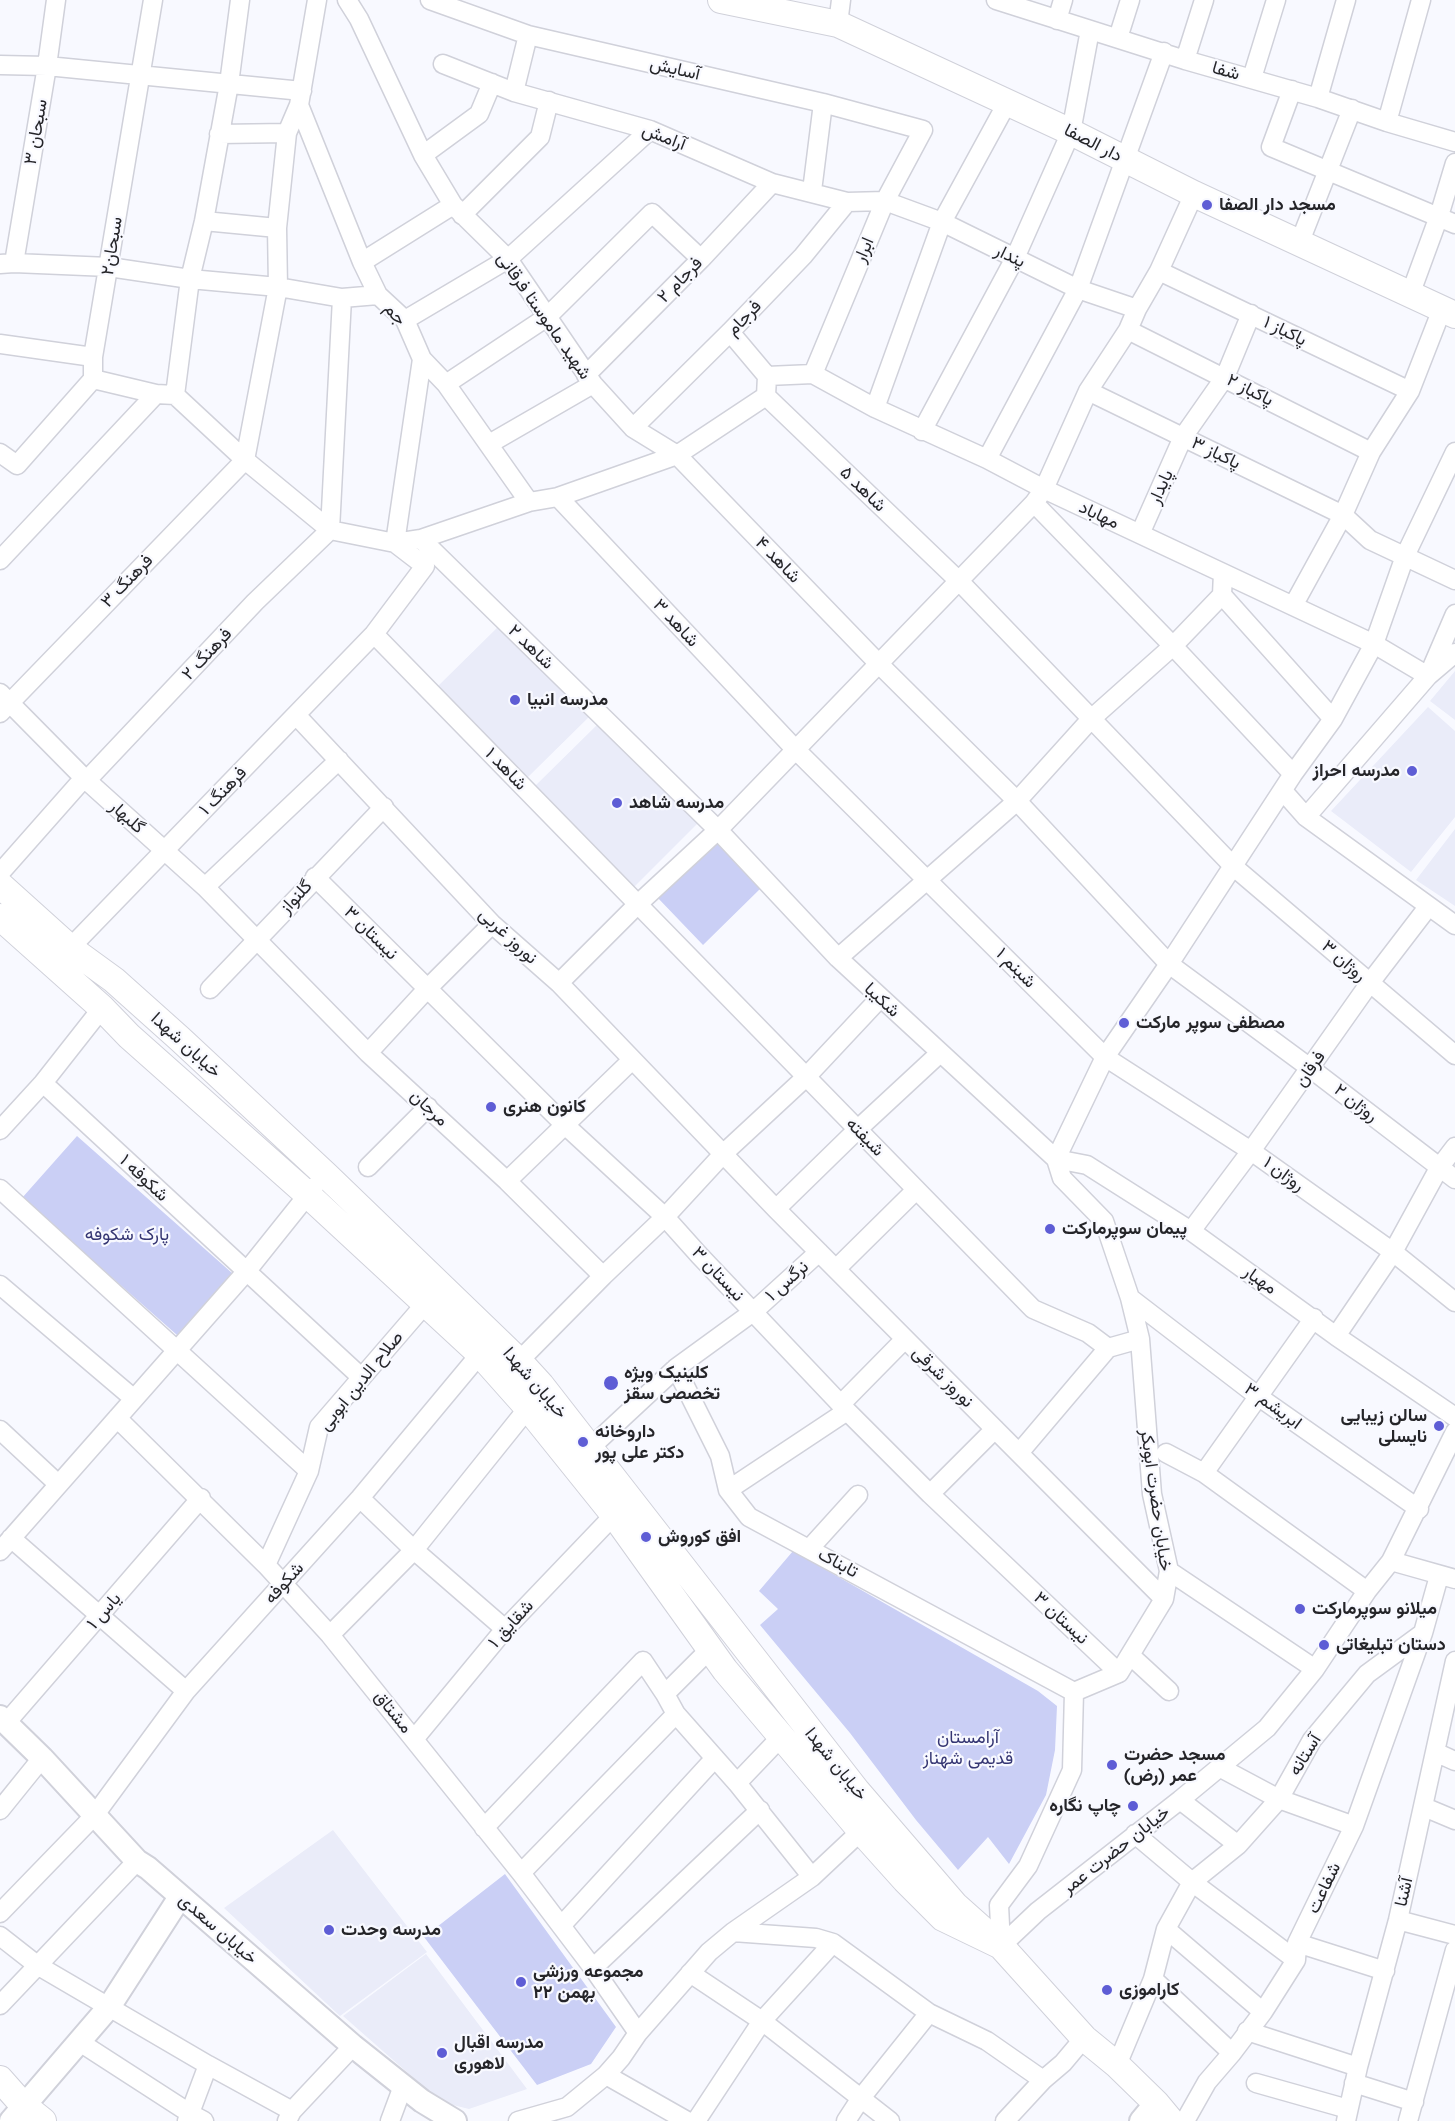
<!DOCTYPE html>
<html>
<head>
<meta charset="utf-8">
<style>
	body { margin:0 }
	canvas { display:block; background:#f8f9ff }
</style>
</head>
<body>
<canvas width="1455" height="2121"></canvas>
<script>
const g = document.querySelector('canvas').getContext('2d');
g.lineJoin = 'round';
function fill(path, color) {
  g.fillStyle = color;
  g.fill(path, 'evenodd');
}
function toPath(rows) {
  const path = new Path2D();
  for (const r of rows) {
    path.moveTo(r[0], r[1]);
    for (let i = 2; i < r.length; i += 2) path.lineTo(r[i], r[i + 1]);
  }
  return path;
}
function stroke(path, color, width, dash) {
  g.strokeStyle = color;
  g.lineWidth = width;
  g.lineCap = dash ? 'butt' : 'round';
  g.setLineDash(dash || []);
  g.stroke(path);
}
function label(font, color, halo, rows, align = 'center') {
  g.font = font + ' Quicksand,Vazirmatn,sans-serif';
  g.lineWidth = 4.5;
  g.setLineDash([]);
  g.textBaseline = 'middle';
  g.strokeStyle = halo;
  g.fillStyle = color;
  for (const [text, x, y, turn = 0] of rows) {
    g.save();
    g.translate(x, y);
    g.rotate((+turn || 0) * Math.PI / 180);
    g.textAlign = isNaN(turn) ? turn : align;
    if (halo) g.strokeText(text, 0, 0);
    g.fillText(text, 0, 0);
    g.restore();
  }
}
const built = toPath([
	[502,623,593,713,527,778,437,687],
	[1455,671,1455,720,1430,701],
	[1428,707,1455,731,1455,817,1411,872,1331,811],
	[599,723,700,821,634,887,535,786],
	[1455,829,1455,906,1416,880],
	[333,1830,427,1952,340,2016,224,1908],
	[426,1954,527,2089,469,2109,441,2102,343,2016]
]);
const green = toPath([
	[716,840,761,888,703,945,656,896],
	[77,1136,232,1273,177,1335,22,1198],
	[793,1551,1038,1691,1057,1706,1055,1750,1046,1795,1009,1864,988,1837,958,1870,916,1820,850,1733,760,1625,778,1609,759,1591],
	[505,1874,616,2027,591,2064,537,2085,424,1937]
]);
const minor = toPath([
	[347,0,359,19,423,155,453,205,508,259,593,384,633,428,677,455,880,665,1017,801,1169,964,1310,1068,1455,1179],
	[430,0,528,35,823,103,923,130,885,201,813,374],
	[996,0,1185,60,1318,98,1387,122,1455,142],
	[1057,20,1063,0],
	[838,24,841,0],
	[1118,38,1130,0],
	[1185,60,1204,0],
	[443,64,514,92,650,130,772,183,847,202,885,201,942,222,1078,289,1137,309],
	[0,65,47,66,302,91],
	[1252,78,1276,0],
	[1292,90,1271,147,1455,224],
	[514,92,528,35],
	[1318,98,1346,0],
	[299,105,362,262,378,295,405,320,422,359,446,384,529,502],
	[1387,122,1421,0],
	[219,134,287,133],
	[423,155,479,114,492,83],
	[812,191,823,103],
	[462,215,540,137,549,101],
	[204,221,277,228],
	[1299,244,1352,109],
	[362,262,453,205],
	[14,263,47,66,56,0],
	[0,264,14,263,109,267,190,279,278,287,342,298,378,295],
	[1159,271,1410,391],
	[1410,295,1439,216,1455,163],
	[405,320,508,259,650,130],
	[1128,330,1371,452],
	[730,332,767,376],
	[0,344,93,357],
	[586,375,701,259,772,183],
	[767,376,813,374,875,408,987,459,1044,489,1374,644,1428,676],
	[93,379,156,394,175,395,245,460,330,530,395,543,421,539,529,502,558,497,677,455,766,396,767,376],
	[446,384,547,317,652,213,701,259],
	[1088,391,1343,515,1370,540,1455,580],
	[175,395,190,279,204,221,229,84,240,0],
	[766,396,960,582,1234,867,1455,1055],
	[875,408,942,222,1007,103],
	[633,428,730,332,803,256,847,202],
	[922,431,1015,258,1071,132,1090,30],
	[489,444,593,384],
	[0,453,17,465,93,379,93,357,153,0],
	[987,459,1078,289,1164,52],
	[558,497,795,749,1105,1057,1251,1151,1393,1252,1455,1302],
	[1034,503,1173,646,1293,774],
	[1140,534,1183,437,1225,377,1251,314],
	[421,539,718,830,838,958,1056,1159,1062,1178,1104,1221,1130,1298,1140,1339,1152,1494,1169,1571,1164,1599,1119,1673,1074,1692],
	[0,560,156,394],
	[1222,595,1333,719],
	[1293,606,1343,515,1371,452,1410,391,1442,309],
	[374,634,1033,1309,1088,1333,1108,1348],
	[1430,672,1455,614],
	[0,693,84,778,205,887,368,1053,507,1181,603,1276],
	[0,713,245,460,278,287,277,228,287,133,299,105,317,0],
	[296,715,492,924,559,983,776,1209,1164,1599],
	[87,780,255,602,330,530,342,298],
	[1283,791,1306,817,1455,925],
	[1306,817,1428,676,1455,653],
	[0,873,84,778],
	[315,877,565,1125,665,1217,699,1255,847,1411,930,1494,1119,1673],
	[205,887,339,760],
	[70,948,374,634,425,566,395,543,422,359],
	[838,958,1017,801,1091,719,1173,646,1222,595,1223,573],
	[559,983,638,904,718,830,1034,503,1044,489,1088,391,1128,330,1137,309,1159,271,1194,194],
	[210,989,384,807],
	[368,1053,427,989,492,924],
	[43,1083,361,1377],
	[0,1130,43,1083,102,1008],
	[1056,1159,1105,1057,1169,964,1293,774,1333,719,1374,644,1405,556,1455,452],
	[1056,1159,1087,1165,1191,1231,1336,1336,1455,1417],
	[368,1167,428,1107],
	[507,1181,632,1060],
	[0,1189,309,1471],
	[776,1209,858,1129,940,1053],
	[1191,1231,1251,1151,1369,984,1428,907],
	[836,1269,916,1190],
	[0,1285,133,1398],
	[1130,1298,1259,1397,1419,1509],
	[1336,1336,1393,1252,1439,1168,1455,1147],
	[519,1361,603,1276,665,1217,724,1153,806,1077,880,998],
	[676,1368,720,1456,728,1490,749,1517,1074,1692],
	[841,1404,905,1339],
	[117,1418,266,1565,330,1635,521,1873,593,1968,638,2033],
	[0,1430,58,1484],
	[590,1448,676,1368,753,1312,819,1252],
	[1019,1453,1108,1348,1140,1339],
	[1166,1453,1204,1473,1367,1591],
	[1204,1473,1314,1318],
	[728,1490,847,1411],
	[930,1494,995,1429],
	[360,1498,414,1550,505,1629],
	[11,1538,186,1691],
	[810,1548,858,1495],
	[0,1551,246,1272,314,1187],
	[1391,1561,1455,1579],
	[266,1565,309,1471,319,1427,426,1303],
	[1169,1571,1315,1669],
	[330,1635,414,1550,528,1408],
	[1131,1656,1169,1691],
	[665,1694,710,1649],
	[6,1723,201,1498],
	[415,1738,505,1629,614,1515],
	[1435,1752,1455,1761],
	[1219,1767,1279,1799,1354,1826],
	[737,1783,780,1738],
	[1180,1800,1238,1845],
	[1424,1807,1455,1820],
	[0,1810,42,1758],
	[484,1828,643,1661,665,1694,676,1714,737,1783,812,1877],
	[1135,1834,1192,1882,1296,1960],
	[521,1873,676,1714],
	[0,1913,94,1816,186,1691,360,1498,480,1354],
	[1398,1920,1455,1935],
	[561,1926,715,1758],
	[1166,1929,1263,2012],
	[733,1932,816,1938,833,1943,929,2013,987,2041,1043,2080],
	[0,1936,37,1965,208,2065,292,2111],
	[1297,1943,1385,1971],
	[1001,1946,1038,1911,1180,1800,1267,1728,1315,1669,1367,1591,1391,1561,1455,1432],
	[1001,1946,999,1905,1028,1866,1072,1770,1074,1692],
	[593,1968,760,1810],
	[690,1973,762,2021,890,2121],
	[1153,1979,1232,2053],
	[0,2005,137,1861],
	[1247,2031,1358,2067],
	[78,2041,191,2114,204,2121],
	[1117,2065,1153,1979,1166,1929,1192,1882,1238,1845,1279,1799,1312,1740,1367,1674,1423,1633],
	[606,2075,687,2121],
	[1256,2083,1348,2109],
	[1354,2083,1414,2102],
	[187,2121,208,2065],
	[287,2121,292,2111,353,2046],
	[390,2121,403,2086],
	[518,2121,567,2107,606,2075,621,2058,638,2033,709,1952,733,1932,812,1877,861,1831],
	[696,2121,762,2021,833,1943],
	[846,2121,861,2098,929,2013],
	[1005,2121,1043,2080,1063,2063,1084,2038],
	[1185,2121,1207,2082,1232,2053,1263,2012,1296,1960,1297,1943,1354,1826,1423,1633,1439,1576],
	[1346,2121,1358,2067,1398,1920,1455,1661],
	[1408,2121,1455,1950]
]);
const tertiary = toPath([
	[0,1717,42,1758,137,1861,148,1868,353,2046,422,2101,455,2121],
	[11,2121,109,2007,180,1897],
	[1141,2121,1156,2103]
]);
const secondary = toPath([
	[721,0,838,24,1071,132,1194,194,1455,315],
	[0,885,70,948,114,980,180,1039,326,1175,519,1361,541,1385,857,1791,955,1905,1001,1946,943,1918,905,1880,861,1831,725,1670,614,1515,528,1408,480,1354,307,1194,129,1036,102,1008,0,917],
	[1001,1946,1084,2038,1117,2065,1156,2103,1171,2121],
	[0,2079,23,2105,43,2121]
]);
const markers = [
	[1207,205,6,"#5e5dd5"],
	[515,700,6,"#5e5dd5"],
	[1412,771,6,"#5e5dd5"],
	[617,803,6,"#5e5dd5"],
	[1124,1023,6,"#5e5dd5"],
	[491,1107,6,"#5e5dd5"],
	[1050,1229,6,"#5e5dd5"],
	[611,1383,8,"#5e5dd5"],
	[1439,1426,6,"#5e5dd5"],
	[583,1442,6,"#5e5dd5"],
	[646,1537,6,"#5e5dd5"],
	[1300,1609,6,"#5e5dd5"],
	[1324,1645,6,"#5e5dd5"],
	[1112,1765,6,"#5e5dd5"],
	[1133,1806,6,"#5e5dd5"],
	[329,1930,6,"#5e5dd5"],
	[521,1982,6,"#5e5dd5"],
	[1107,1990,6,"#5e5dd5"],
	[442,2053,6,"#5e5dd5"]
];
const streetNames = [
	["آسایش",675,69,13],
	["شفا",1226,71,16],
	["سبحان ۳",36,132,-80],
	["آرامش",664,137,21],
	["دار الصفا",1093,143,27],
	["سبحان۲",112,246,-81],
	["ابرار",864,250,-67],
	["پندار",1010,256,26],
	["فرجام ۲",680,280,-46],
	["جم",395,314,48],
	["شهید ماموستا فرقانی",544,316,55],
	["فرجام",744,318,-46],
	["پاکباز ۱",1285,331,26],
	["پاکباز ۲",1250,390,27],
	["پاکباز ۳",1216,453,26],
	["پایدار",1161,487,-66],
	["شاهد ۵",863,489,44],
	["مهاباد",1099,515,25],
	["شاهد ۴",778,560,46],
	["فرهنگ ۳",127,581,-46],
	["شاهد ۳",676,623,47],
	["شاهد ۲",531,647,44],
	["فرهنگ ۲",207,654,-47],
	["شاهد ۱",506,769,46],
	["فرهنگ ۱",223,791,-46],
	["گلبهار",127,817,42],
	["گلنواز",296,897,-47],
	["نیستان ۳",371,933,45],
	["نوروز غربی",508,936,43],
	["روژان ۳",1344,961,41],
	["شبنم ۱",1016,968,45],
	["شکیبا",882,1000,43],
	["خیابان شهدا",186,1045,42],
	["فرقان",1310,1069,-55],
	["روژان ۲",1356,1103,38],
	["مرجان",429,1108,43],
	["شیفته",865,1137,46],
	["روژان ۱",1284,1174,36],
	["شکوفه ۱",144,1178,43],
	["نیستان ۳",718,1274,47],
	["مهیار",1260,1280,35],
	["نرگس ۱",787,1281,-42],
	["نوروز شرقی",943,1377,45],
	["صلاح الدین ابوبی",361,1381,-51],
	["خیابان شهدا",535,1383,49],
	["ابریشم ۳",1273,1406,36],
	["خیابان حضرت ابوبکر",1156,1500,82],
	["تابناک",838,1563,28],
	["شکوفه",284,1583,-48],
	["یاس ۱",104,1611,-49],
	["نیستان ۳",1061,1618,43],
	["شقایق ۱",511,1624,-48],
	["مشتاق",393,1712,51],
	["آستانه",1305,1755,-58],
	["خیابان شهدا",836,1764,51],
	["خیابان حضرت عمر",1116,1850,-38],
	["شفاعت",1324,1888,-64],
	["آشنا",1404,1892,-77],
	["خیابان سعدی",218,1929,41]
];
const poiNames = [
	["مسجد دار الصفا",1219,205],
	["مدرسه انبیا",527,700],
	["مدرسه احراز",1400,771,"right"],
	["مدرسه شاهد",629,803],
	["مصطفی سوپر مارکت",1136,1023],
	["کانون هنری",503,1107],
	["پیمان سوپرمارکت",1062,1229],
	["کلینیک ویژه",624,1373],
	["تخصصی سقز",624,1394],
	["سالن زیبایی",1427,1416,"right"],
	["نایسلی",1427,1437,"right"],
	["داروخانه",595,1432],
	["دکتر علی پور",595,1453],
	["افق کوروش",658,1537],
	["میلانو سوپرمارکت",1312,1609],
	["دستان تبلیغاتی",1336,1645],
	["مسجد حضرت",1124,1755],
	["عمر (رض)",1124,1776],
	["چاپ نگاره",1121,1806,"right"],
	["مدرسه وحدت",341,1930],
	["مجموعه ورزشی",533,1972],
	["۲۲ بهمن",533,1993],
	["کاراموزی",1119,1990],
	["مدرسه اقبال",454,2043],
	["لاهوری",454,2064]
];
const parkNames = [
	["پارک شکوفه",127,1235],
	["آرامستان",968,1738],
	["قدیمی شهناز",968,1759]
];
fill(built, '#eaecf9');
fill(green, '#cacff5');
stroke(minor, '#d0d1da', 21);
stroke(tertiary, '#d0d1da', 26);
stroke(secondary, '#d0d1da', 28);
stroke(minor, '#fff', 18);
stroke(tertiary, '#fff', 22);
stroke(secondary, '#fff', 26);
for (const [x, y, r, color] of markers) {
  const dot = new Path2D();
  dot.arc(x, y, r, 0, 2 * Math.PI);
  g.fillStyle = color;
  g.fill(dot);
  stroke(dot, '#f8f9ff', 2);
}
label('18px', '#252529', '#f8f9ff', streetNames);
label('bold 18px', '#252529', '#f8f9ff', poiNames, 'left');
label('18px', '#353673', '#f8f9ff', parkNames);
</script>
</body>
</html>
